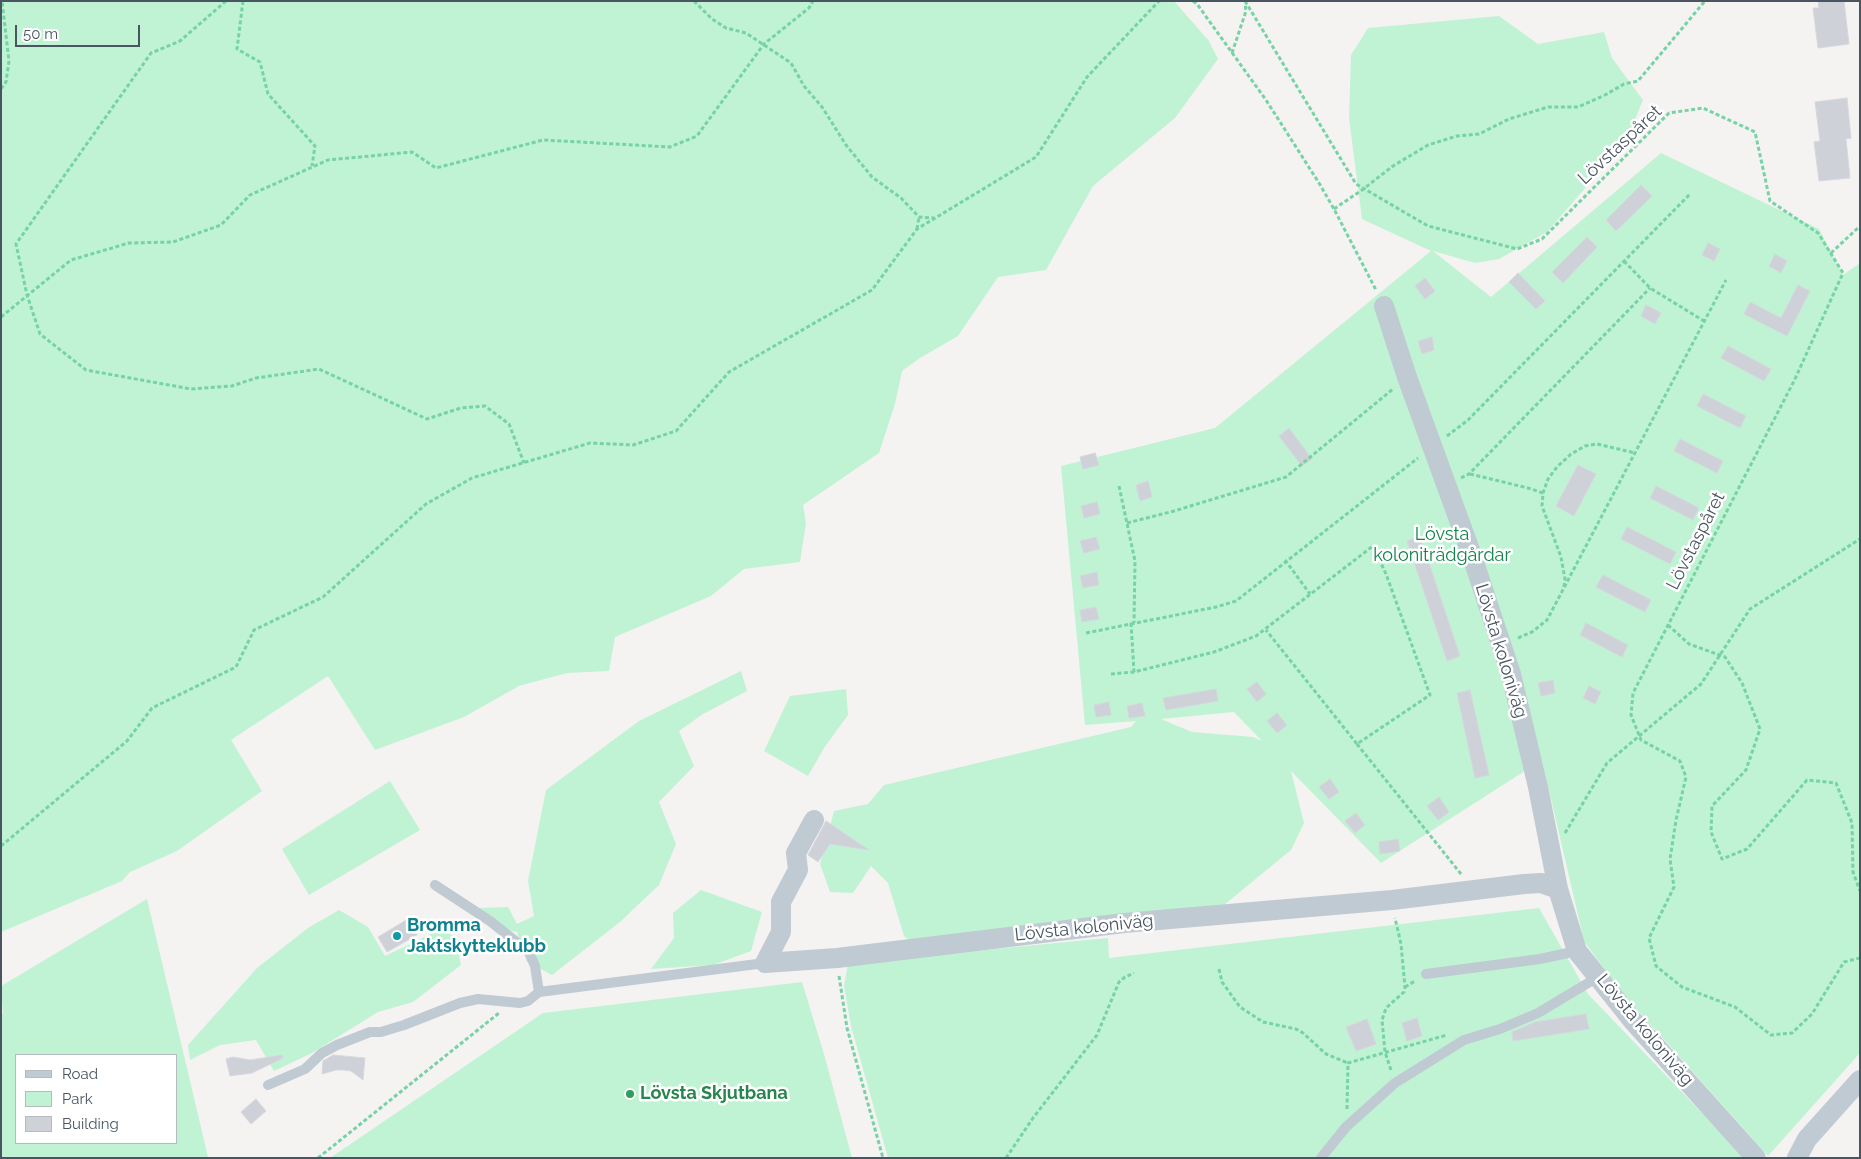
<!DOCTYPE html>
<html>
<head>
<meta charset="utf-8">
<style>
	body { margin:0 }
	#map { position:relative; width:1861px; height:1159px; overflow:hidden; background:#f5f2f2; font-family:Raleway,sans-serif }
	canvas { display:block }
	.frame { position:absolute; inset:0; border:2px solid #495661; pointer-events:none }
	.legend { position:absolute; left:15px; top:1054px; width:162px; height:90px; box-sizing:border-box; background:#fff; border:1px solid #b6bbc0; margin:0; padding:6px 9px; list-style:none; font-size:15px; color:#495661 }
	.legend li { display:flex; align-items:center; gap:10px; height:25px }
	.legend b { width:25px; border:1px solid #b6bbc0 }
	.scale { position:absolute; left:15px; top:25px; width:125px; height:22px; box-sizing:border-box; border:2px solid #495661; border-top:0; padding-left:6px; font-size:15px; line-height:18px; white-space:nowrap; color:#495661; -webkit-text-stroke:4px #fff; paint-order:stroke }
</style>
</head>
<body>
<div id="map">
<canvas width="1861" height="1159"></canvas>
<div class="frame"></div>
<ul class="legend">
<li><b style="height:6px;background:#c0cad2"></b>Road</li>
<li><b style="height:14px;background:#c0f3d3"></b>Park</li>
<li><b style="height:14px;background:#ced1d7"></b>Building</li>
</ul>
<div class="scale">50 m</div>
</div>
<script>
const g = document.querySelector('canvas').getContext('2d');
g.lineJoin = 'round';
function fill(path, color) {
  g.fillStyle = color;
  g.fill(path, 'evenodd');
}
function toPath(rows) {
  const path = new Path2D();
  for (const r of rows) {
    path.moveTo(r[0], r[1]);
    for (let i = 2; i < r.length; i += 2) path.lineTo(r[i], r[i + 1]);
  }
  return path;
}
function stroke(path, color, width, dash) {
  g.strokeStyle = color;
  g.lineWidth = width;
  g.lineCap = dash ? 'butt' : 'round';
  g.setLineDash(dash || []);
  g.stroke(path);
}
function label(font, color, halo, rows, align = 'center') {
  g.font = font + ' Raleway,sans-serif';
  g.lineWidth = 5;
  g.setLineDash([]);
  g.textBaseline = 'middle';
  g.strokeStyle = halo;
  g.fillStyle = color;
  for (const [text, x, y, turn = 0] of rows) {
    g.save();
    g.translate(x, y);
    g.rotate((+turn || 0) * Math.PI / 180);
    g.textAlign = isNaN(turn) ? turn : align;
    if (halo) g.strokeText(text, 0, 0);
    g.fillText(text, 0, 0);
    g.restore();
  }
}
const green = toPath([
	[1,1,1174,1,1209,41,1218,59,1175,118,1093,186,1046,270,998,277,958,336,920,358,902,371,895,404,879,453,803,505,806,523,800,562,744,569,711,596,615,637,609,671,567,673,519,686,464,717,375,750,328,676,231,740,262,791,177,851,130,872,122,881,1,932],
	[1499,16,1538,44,1604,32,1612,58,1643,100,1626,141,1547,232,1499,259,1475,263,1433,251,1491,297,1661,153,1819,229,1843,275,1860,263,1860,1053,1768,1156,1617,987,1584,941,1542,760,1381,863,1291,771,1304,823,1291,850,1224,905,954,953,1108,938,1109,958,1539,908,1588,994,1745,1158,888,1158,851,1026,844,986,848,964,927,955,904,936,888,883,871,866,853,893,830,892,820,864,834,811,868,804,884,785,1131,727,1136,721,1085,725,1061,466,1215,428,1431,251,1362,219,1349,118,1351,55,1368,28],
	[1234,712,1262,741,1253,737,1192,732,1161,719],
	[741,671,747,691,703,714,679,731,694,766,659,802,676,844,659,885,620,922,552,975,527,962,517,932,490,927,478,908,508,907,517,924,534,916,528,881,546,790,639,721],
	[846,689,848,715,824,748,808,776,764,751,790,696],
	[390,781,420,830,309,895,282,849],
	[701,890,762,912,751,951,713,965,651,969,674,938,673,913],
	[147,899,208,1157,216,1158,1,1158,1,1014,3,1014,1,986],
	[16,1055,176,1055,176,1143,16,1143],
	[339,910,368,927,385,956,441,929,455,937,461,965,413,1002,378,1012,312,1053,274,1071,256,1040,220,1045,190,1060,188,1045,257,968,308,928],
	[802,982,824,1054,852,1158,330,1158,543,1013]
]);
const building = toPath([
	[1818,1,1844,1,1849,44,1818,48,1813,8,1819,8,1818,1],
	[1847,98,1851,138,1846,139,1850,178,1819,181,1814,142,1820,141,1815,102,1847,98],
	[1641,185,1652,196,1616,231,1606,220,1641,185],
	[1587,237,1597,247,1563,283,1552,272,1587,237],
	[1708,243,1720,249,1714,261,1702,255,1708,243],
	[1775,254,1787,261,1781,273,1769,266,1775,254],
	[1518,273,1545,301,1536,309,1509,282,1518,273],
	[1425,278,1435,291,1425,299,1415,286,1425,278],
	[1798,285,1810,291,1787,336,1744,314,1750,302,1781,318,1798,285],
	[1646,305,1661,313,1655,324,1641,316,1646,305],
	[1432,337,1434,350,1422,354,1418,341,1432,337],
	[1728,346,1771,369,1764,381,1721,358,1728,346],
	[1703,394,1746,416,1740,428,1697,406,1703,394],
	[1289,428,1312,459,1302,466,1279,436,1289,428],
	[1680,439,1723,461,1717,473,1674,451,1680,439],
	[1095,453,1099,465,1083,469,1080,457,1095,453],
	[1578,465,1596,474,1574,516,1556,506,1578,465],
	[1148,481,1152,497,1140,501,1136,485,1148,481],
	[1656,486,1699,508,1693,520,1650,498,1656,486],
	[1097,502,1100,514,1084,518,1081,506,1097,502],
	[1627,527,1676,552,1670,564,1621,539,1627,527],
	[1420,536,1460,656,1447,661,1407,541,1420,536],
	[1096,537,1100,549,1084,553,1080,541,1096,537],
	[1097,572,1099,585,1083,588,1080,576,1097,572],
	[1603,575,1651,600,1645,612,1596,587,1603,575],
	[1096,607,1099,619,1082,622,1080,610,1096,607],
	[1586,623,1628,645,1622,657,1580,635,1586,623],
	[1553,680,1555,693,1541,696,1538,683,1553,680],
	[1257,682,1266,694,1257,702,1247,689,1257,682],
	[1589,686,1601,692,1595,704,1583,698,1589,686],
	[1216,689,1218,701,1166,710,1163,698,1216,689],
	[1470,690,1489,775,1475,778,1457,693,1470,690],
	[1109,702,1111,715,1096,717,1094,705,1109,702],
	[1142,703,1145,716,1129,718,1127,706,1142,703],
	[1277,713,1287,725,1277,733,1267,721,1277,713],
	[1330,779,1339,792,1329,799,1319,787,1330,779],
	[1439,797,1449,812,1438,820,1427,806,1439,797],
	[1356,813,1365,825,1355,833,1345,821,1356,813],
	[826,821,869,850,830,844,818,862,808,855,826,821],
	[1398,839,1400,851,1380,854,1379,842,1398,839],
	[408,919,417,935,387,952,378,937,408,919],
	[1586,1014,1589,1029,1513,1041,1512,1032,1535,1022,1586,1014],
	[1417,1018,1422,1036,1407,1041,1402,1023,1417,1018],
	[1367,1019,1376,1044,1356,1051,1346,1027,1367,1019],
	[282,1055,283,1058,252,1073,230,1076,226,1059,233,1057,250,1060,282,1055],
	[333,1055,365,1058,363,1080,351,1071,343,1070,336,1070,322,1074,323,1061,333,1055],
	[256,1099,266,1111,251,1124,241,1112,256,1099]
]);
const path = toPath([
	[226,1,180,41,151,53,16,244,27,295,40,334,86,370,191,389,232,386,256,378,319,369,427,419,461,408,485,406,509,424,524,463],
	[243,1,237,49,260,62,268,94,315,146,312,166],
	[694,1,712,19,726,28,746,33,791,63,804,86,822,107,846,145,872,177,901,198,919,217,934,218],
	[1193,1,1197,4,1266,100,1319,183,1334,209,1376,290],
	[1245,1,1356,184,1428,226,1517,249,1542,239,1669,113,1703,108,1755,132,1770,201,1818,233,1843,273,1795,379,1633,693,1631,715,1641,740,1680,761,1686,777,1676,820,1670,859,1674,887,1649,938,1656,966,1682,987,1735,1007,1771,1035,1792,1033,1812,1014,1844,962,1860,958],
	[1232,53,1246,11,1245,4],
	[1,89,6,82,9,61,2,1],
	[1334,209,1362,190,1393,166,1428,145,1457,136,1479,134,1509,119,1548,107,1578,107,1605,95,1624,84,1638,81,1705,1],
	[917,229,919,217],
	[1831,253,1860,226],
	[1624,261,1650,288,1704,321],
	[1,317,71,260,129,243,173,242,221,225,250,195,328,160,412,152,436,168,543,140,670,147,697,136,764,44,809,8,813,1],
	[1447,436,1468,420,1690,194],
	[1470,474,1528,488,1543,493],
	[1461,478,1469,474,1650,288],
	[1119,486,1135,561,1134,623],
	[1127,523,1174,511,1286,477,1393,389],
	[1285,560,1310,594],
	[1564,587,1565,579,1561,557,1542,506,1543,493,1548,479,1557,467,1571,454,1585,446,1597,444,1635,453],
	[1131,623,1134,672],
	[1668,625,1689,644,1725,657,1742,683,1760,729,1746,770,1712,806,1711,832,1722,859,1747,849,1807,780,1836,783,1852,823,1853,872,1860,891],
	[1086,633,1216,607,1236,601,1418,458],
	[1518,638,1532,632,1547,620,1726,280],
	[1111,674,1134,672,1214,652,1256,636,1373,546,1386,574,1430,695,1357,744,1266,630],
	[1357,744,1461,874],
	[1565,833,1607,763,1701,684,1750,609,1860,539],
	[1,846,127,741,152,708,236,667,254,630,323,597,426,504,472,478,590,443,633,445,676,431,729,372,872,290,917,229,1036,157,1087,77,1159,1],
	[1219,969,1222,982,1240,1007,1263,1022,1296,1029,1303,1033,1326,1054,1348,1063],
	[839,976,847,1028,883,1158],
	[1405,987,1415,981],
	[1391,1070,1385,1052,1382,1020,1386,1008,1404,992,1405,987,1401,944,1395,918],
	[1347,1109,1348,1063,1447,1035],
	[318,1158,499,1013],
	[1006,1158,1033,1118,1097,1035,1119,982,1125,977,1134,973]
]);
const lane = toPath([
	[435,885,490,921,529,952,535,966,539,992],
	[1426,974,1540,959,1577,951],
	[268,1085,305,1069,322,1053,337,1045,370,1032,381,1032,404,1025,460,1003,478,999,520,1003,528,1001,539,992,765,963],
	[1321,1158,1346,1127,1395,1083,1464,1040,1500,1029,1538,1013,1598,977]
]);
const street = toPath([
	[1384,306,1407,377,1471,553,1511,674,1538,787,1558,889,1577,951,1633,1021,1756,1158],
	[814,820,796,853,798,870,781,902,781,932,765,963,837,958,1124,923,1392,900,1524,884,1541,883,1558,889],
	[1797,1158,1807,1139,1860,1080]
]);
const markers = [
	[397,936,5,"#0f9aa8"],
	[630,1094,5,"#2e9e5b"]
];
const streetNames = [
	["Lövstaspåret",1620,145,-43],
	["Lövstaspåret",1696,541,-63],
	["Lövsta koloniväg",1501,651,73],
	["Lövsta koloniväg",1084,928,-6],
	["Lövsta koloniväg",1645,1030,50]
];
const parkNames = [
	["Lövsta",1442,535],
	["koloniträdgårdar",1442,556]
];
const cultureNames = [
	["Bromma",407,926],
	["Jaktskytteklubb",407,947]
];
const leisureNames = [
	["Lövsta Skjutbana",640,1094]
];
fill(green, '#c0f3d3');
fill(building, '#ced1d7');
stroke(building, '#d6d8de', 1);
stroke(path, '#75d3a4', 3, [4, 2.5]);
stroke(lane, '#c0cad2', 10);
stroke(street, '#c0cad2', 20);
for (const [x, y, r, color] of markers) {
  const dot = new Path2D();
  dot.arc(x, y, r, 0, 2 * Math.PI);
  g.fillStyle = color;
  g.fill(dot);
  stroke(dot, '#fff', 2);
}
label('18px', '#495661', '#fff', streetNames);
label('18px', '#128449', '#fff', parkNames);
label('bold 18px', '#0d838f', '#fff', cultureNames, 'left');
label('bold 18px', '#27864d', '#fff', leisureNames, 'left');
</script>
</body>
</html>
